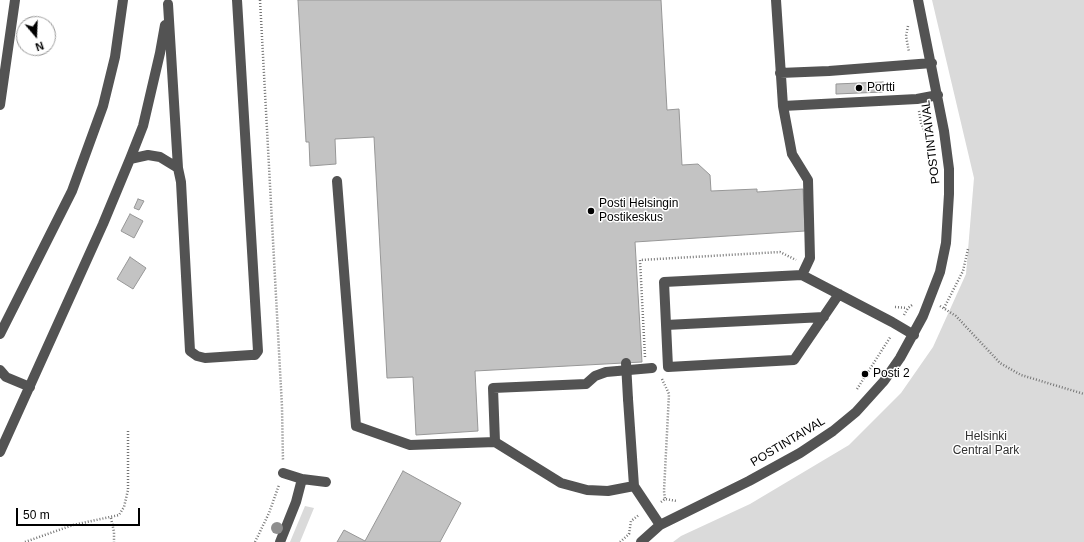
<!DOCTYPE html>
<html>
<head>
<meta charset="utf-8">
<style>
	body { margin:0 }
	#map { position:relative; width:1084px; height:542px; overflow:hidden; background:#fff; font-family:Arial,sans-serif }
	canvas { display:block }
	.north { position:absolute; left:16px; top:16px; width:40px; height:40px; box-sizing:border-box; background:#fff; border:1px solid #999; border-radius:50%; rotate:161deg; font-size:11px; font-weight:700; line-height:16px; text-align:center; color:#000 }
	.north::after { content:''; display:block; margin:auto; width:14px; height:18px; background:#000; clip-path:polygon(50% 0,100% 100%,50% 72%,0 100%) }
	.scale { position:absolute; left:16px; top:508px; width:124px; height:18px; box-sizing:border-box; border:2px solid #000; border-top:0; padding-left:5px; font-size:12px; line-height:14px; white-space:nowrap; color:#000; -webkit-text-stroke:3px #fff; paint-order:stroke }
</style>
</head>
<body>
<div id="map">
<canvas width="1084" height="542"></canvas>
<div class="north">N</div>
<div class="scale">50 m</div>
</div>
<script>
const g = document.querySelector('canvas').getContext('2d');
g.lineJoin = 'round';
function fill(path, color) {
  g.fillStyle = color;
  g.fill(path, 'evenodd');
}
function toPath(rows) {
  const path = new Path2D();
  for (const r of rows) {
    path.moveTo(r[0], r[1]);
    for (let i = 2; i < r.length; i += 2) path.lineTo(r[i], r[i + 1]);
  }
  return path;
}
function stroke(path, color, width, dash) {
  g.strokeStyle = color;
  g.lineWidth = width;
  g.lineCap = dash ? 'butt' : 'round';
  g.setLineDash(dash || []);
  g.stroke(path);
}
function label(font, color, halo, rows, align = 'center') {
  g.font = font + ' Arial,sans-serif';
  g.lineWidth = 3;
  g.setLineDash([]);
  g.textBaseline = 'middle';
  g.strokeStyle = halo;
  g.fillStyle = color;
  for (const [text, x, y, turn = 0] of rows) {
    g.save();
    g.translate(x, y);
    g.rotate((+turn || 0) * Math.PI / 180);
    g.textAlign = isNaN(turn) ? turn : align;
    if (halo) g.strokeText(text, 0, 0);
    g.fillText(text, 0, 0);
    g.restore();
  }
}
const green = toPath([
	[932,0,1084,0,1084,542,673,542,681,536,750,504,849,445,901,393,933,347,966,274,974,178],
	[305,506,314,508,300,542,290,542]
]);
const building = toPath([
	[298,0,661,0,667,110,679,109,682,165,698,164,710,175,711,191,757,189,757,192,803,189,805,231,635,242,642,362,475,371,478,431,416,435,413,377,387,378,374,137,335,139,336,164,310,166,309,142,306,142,298,0],
	[883,82,883,92,836,94,836,84,883,82],
	[138,199,144,201,139,210,134,208,138,199],
	[130,214,143,221,134,238,121,231,130,214],
	[130,257,146,268,133,289,117,279,130,257],
	[403,471,461,503,440,542,337,542,344,530,365,541,403,471]
]);
const path = toPath([
	[260,0,282,407,283,461],
	[908,26,906,36,909,52],
	[919,111,921,123,931,145],
	[940,306,956,316,1000,363,1021,375,1084,394],
	[895,307,907,308],
	[944,308,963,271,968,249],
	[904,315,908,308,912,305],
	[645,357,640,260,780,252,796,260],
	[662,379,669,394,664,491,665,499],
	[857,389,891,336],
	[661,502,665,499,677,501],
	[111,518,114,532,114,542],
	[25,542,73,525,119,515,124,507,128,490,128,430],
	[255,542,269,513,279,485],
	[620,542,629,534,631,521,639,515]
]);
const minor = toPath([
	[776,0,783,106,792,154,808,180,810,258,802,275],
	[168,4,178,168,181,182,190,351,197,356,205,358,251,355,255,355,258,351,237,0],
	[780,73,829,71,932,63],
	[0,105,15,0],
	[783,106,917,99,938,95],
	[130,159,148,155,160,157,178,168],
	[337,181,356,426,410,445,495,442,561,483,587,490,608,491,634,486],
	[839,294,794,360,668,367,664,282,802,275,892,322,914,335],
	[666,325,824,317],
	[0,334,72,191,103,106,115,57,123,0],
	[0,370,6,377,30,387],
	[628,399,634,486,660,525],
	[495,442,493,388,586,384,595,376,606,372,652,368],
	[0,452,103,224,130,159,143,126,160,53,165,25],
	[283,473,302,479,326,482],
	[280,542,296,502,302,479],
	[641,542,660,525,749,481,800,453,833,431,856,412,884,381,900,358,923,316,940,272,946,243,949,194,949,169,944,131,918,0]
]);
const minorBridge = toPath([
	[626,363,628,399]
]);
const trees = [
	[277,528]
];
const markers = [
	[859,88,4,"#000"],
	[591,211,4,"#000"],
	[865,374,4,"#000"]
];
const poiNames = [
	["Portti",867,88],
	["Posti Helsingin",599,204],
	["Postikeskus",599,218],
	["Posti 2",873,374]
];
const streetNames = [
	["POSTINTAIVAL",931,142,-97],
	["POSTINTAIVAL",788,442,-31]
];
const parkNames = [
	["Helsinki",986,437],
	["Central Park",986,451]
];
fill(green, '#dadada');
fill(building, '#c3c3c3');
stroke(building, '#979797', 1);
stroke(path, '#757575', 2.5, [1, 2]);
stroke(minor, '#535353', 10);
stroke(minorBridge, '#535353', 10);
g.fillStyle = '#8e8e8e';
for (const [x, y] of trees) {
  g.beginPath();
  g.arc(x, y, 6, 0, 2 * Math.PI);
  g.fill();
}
for (const [x, y, r, color] of markers) {
  const dot = new Path2D();
  dot.arc(x, y, r, 0, 2 * Math.PI);
  g.fillStyle = color;
  g.fill(dot);
  stroke(dot, '#fff', 1.5);
}
label('12px', '#000', '#fff', poiNames, 'left');
label('12px', '#000', '#fff', streetNames);
label('12px', '#313131', '#fff', parkNames);
</script>
</body>
</html>
